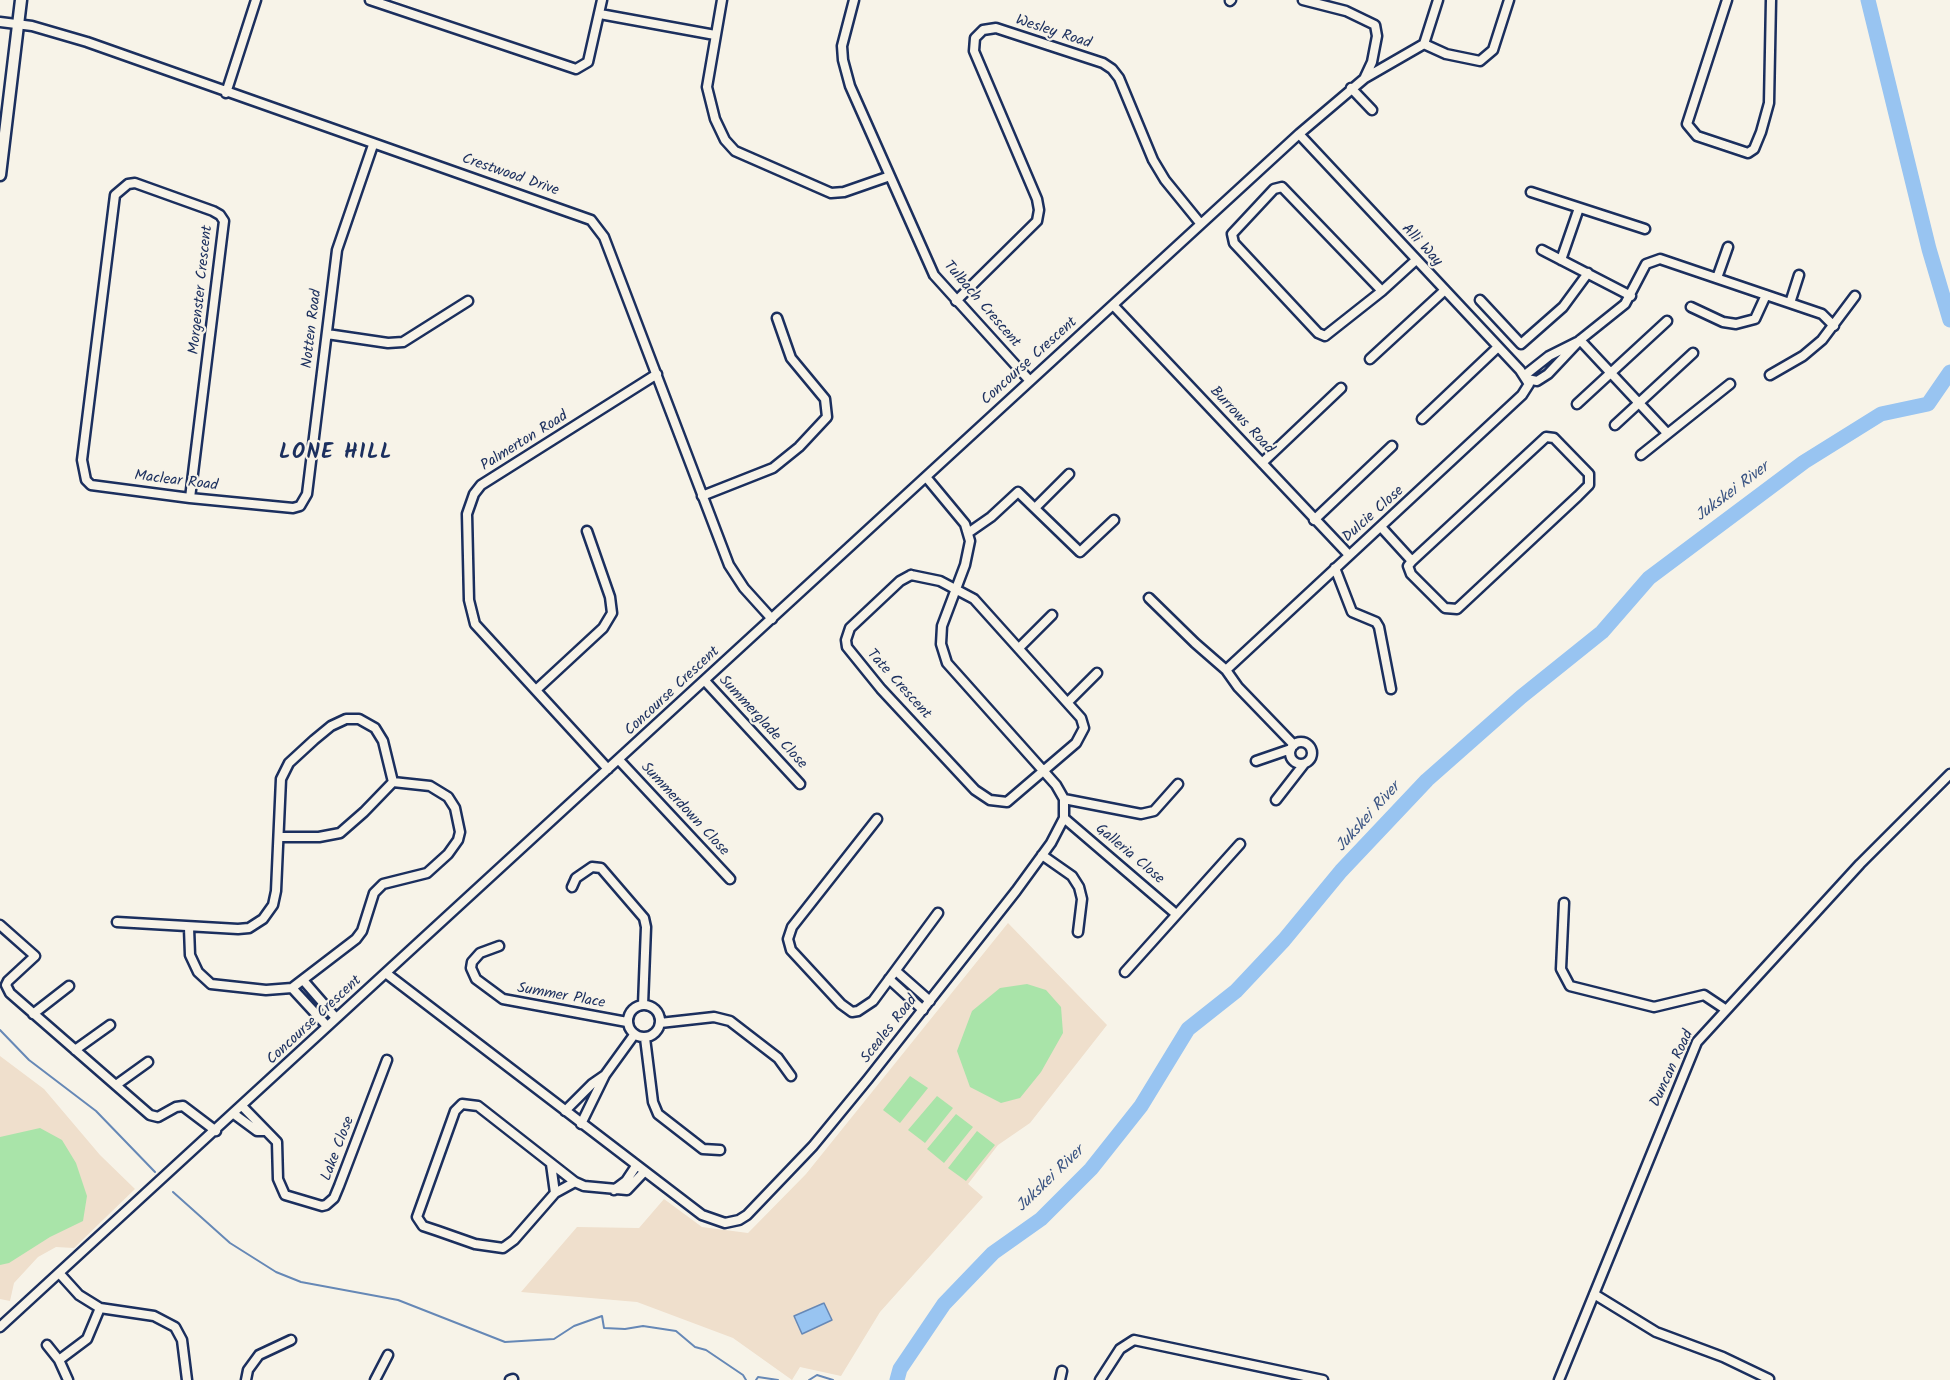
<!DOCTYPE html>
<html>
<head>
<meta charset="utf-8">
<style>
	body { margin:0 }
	canvas { display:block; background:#f7f3e8 }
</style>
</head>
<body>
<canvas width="1950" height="1380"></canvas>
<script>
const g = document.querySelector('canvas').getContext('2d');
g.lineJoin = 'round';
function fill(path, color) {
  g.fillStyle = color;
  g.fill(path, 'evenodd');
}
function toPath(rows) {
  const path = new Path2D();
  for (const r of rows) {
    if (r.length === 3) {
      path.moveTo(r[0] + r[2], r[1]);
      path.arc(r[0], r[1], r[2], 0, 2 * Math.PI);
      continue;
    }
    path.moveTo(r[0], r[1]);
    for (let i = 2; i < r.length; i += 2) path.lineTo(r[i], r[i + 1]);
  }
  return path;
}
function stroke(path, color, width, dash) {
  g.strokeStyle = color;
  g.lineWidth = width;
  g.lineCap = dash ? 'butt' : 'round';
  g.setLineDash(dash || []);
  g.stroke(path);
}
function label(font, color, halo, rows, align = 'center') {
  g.font = font + ' Kalam,sans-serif';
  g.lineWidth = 4.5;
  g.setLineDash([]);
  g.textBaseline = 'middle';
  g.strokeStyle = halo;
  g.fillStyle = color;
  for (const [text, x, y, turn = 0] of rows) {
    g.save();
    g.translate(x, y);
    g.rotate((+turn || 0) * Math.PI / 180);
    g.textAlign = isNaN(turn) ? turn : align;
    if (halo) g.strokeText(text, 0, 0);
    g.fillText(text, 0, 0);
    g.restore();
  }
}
const built = toPath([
	[1008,923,1107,1025,1030,1123,998,1145,968,1184,983,1197,880,1312,841,1376,800,1367,792,1380,733,1338,637,1302,521,1292,577,1227,639,1228,664,1199,702,1227,748,1233,806,1174],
	[0,1056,44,1089,100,1155,135,1189,74,1248,56,1247,38,1257,14,1283,10,1301,0,1299]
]);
const green = toPath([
	[1027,984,1046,990,1061,1007,1063,1033,1041,1072,1020,1098,1001,1103,970,1087,957,1051,972,1011,1000,988],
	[910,1076,928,1088,900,1123,883,1110],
	[937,1096,953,1108,925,1143,908,1130],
	[956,1114,973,1127,944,1163,927,1149],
	[40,1128,62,1140,76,1163,87,1196,83,1221,50,1237,9,1263,0,1265,0,1137],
	[977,1131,995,1145,966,1181,948,1168]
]);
const water = toPath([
	[824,1303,832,1320,802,1334,794,1316,824,1303]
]);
const stream = toPath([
	[0,1030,29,1060,96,1111,155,1172],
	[173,1192,230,1243,276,1272,301,1282,398,1300,505,1342,554,1339,574,1326,602,1316,604,1328,625,1329,643,1326,676,1331,695,1347,706,1350,743,1375,746,1380],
	[756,1380,758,1377,778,1380],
	[809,1380,817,1375,833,1380]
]);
const river = toPath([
	[1868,0,1929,249,1950,320],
	[897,1380,900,1369,944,1304,993,1253,1041,1219,1091,1169,1141,1106,1188,1029,1236,991,1284,940,1341,871,1427,780,1521,697,1602,632,1649,578,1804,462,1881,414,1928,404,1950,372]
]);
const minor = toPath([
	[370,0,576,69,588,62,602,0],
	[722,0,707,87,715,119,725,140,735,151,831,193,844,192,890,176],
	[854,0,842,46,843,60,850,86,934,275,1030,381],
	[1303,0,1346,11,1375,25,1377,36,1372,62,1365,77],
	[1438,0,1424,44,1446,54,1480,61,1493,50,1509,0],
	[1727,0,1687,124,1697,136,1748,153,1754,149,1761,132,1769,103,1771,0],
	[1230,1,1231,0],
	[600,14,715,35],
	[0,22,32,26,87,42,591,220,604,237,729,565,744,588,772,619],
	[1351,88,1372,110],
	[226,93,256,0],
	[1531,192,1645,229],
	[1542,250,1631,296],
	[1561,260,1579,208],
	[1717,278,1728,247],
	[1382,291,1282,187,1274,189,1232,234,1234,243,1318,333,1325,336,1382,291,1416,260],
	[1480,300,1521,344,1563,307,1588,273],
	[956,301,1037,221,1039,210,1037,199,974,51,975,38,983,30,996,28,1103,63,1112,69,1119,78,1153,160,1165,180,1200,223],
	[1790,303,1799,275],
	[1113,305,1349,555],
	[1691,307,1723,322,1736,324,1755,319,1766,295],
	[327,334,388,343,403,342,468,301],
	[1580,340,1667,433],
	[1370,359,1445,290],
	[1525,375,1549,356,1577,342],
	[1770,375,1803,356,1822,340,1855,296],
	[1527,379,1537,381,1548,374,1580,340,1625,304,1646,264,1660,259,1822,314,1834,326],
	[1577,404,1667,321],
	[1422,419,1498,347],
	[1615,425,1693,353],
	[1641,455,1730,384],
	[1262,463,1341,388],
	[702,496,773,468,799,447,827,417,825,399,791,358,777,318],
	[190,498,224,221,220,215,213,211,135,183,128,184,115,195,82,460,86,480,91,485,190,498,293,508,300,506,307,494,337,250,373,145],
	[1036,507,1069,474],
	[1314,520,1392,446],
	[1381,527,1412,561,1408,566,1411,574,1445,608,1457,609,1578,496,1589,485,1589,474,1554,438,1546,437,1412,561],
	[968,533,991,517,1018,492,1080,552,1114,520],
	[1335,568,1352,612,1376,622,1379,627,1391,689],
	[911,575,940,581,974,599,1081,718,1084,728,1076,743,1007,802,990,800,975,790,881,689,847,647,846,640,850,628,900,581,911,575],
	[1149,598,1195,643,1226,670,1238,687,1294,745],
	[1019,648,1052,615],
	[1226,670,1522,395,1529,384,1520,370,1299,134],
	[705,681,800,784],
	[536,690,603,628,612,613,610,597,587,531],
	[1068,702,1097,673],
	[1301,753,11],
	[619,760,730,879],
	[1256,761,1291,749],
	[608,769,475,624,469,600,467,514,474,494,481,485,657,374],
	[1064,799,1141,814,1154,811,1178,784],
	[1276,800,1304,764],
	[1064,818,1176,914],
	[877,819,792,927,788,939,791,950,841,1004,852,1012,858,1011,873,1001,938,913],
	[279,837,319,837,340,833,364,812,393,782],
	[1042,855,1072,876,1079,887,1082,899,1078,932],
	[572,887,576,878,592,867,601,868,644,918,646,927,643,1005],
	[1564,903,1561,969,1570,986,1654,1007,1704,995,1725,1009],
	[117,922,238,929,249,928,263,919,273,905,276,891,281,779,289,763,314,740,331,726,346,719,359,719,375,728,383,741,393,782,430,786,448,797,455,808,460,832,458,840,448,854,427,873,383,884,374,893,362,931,356,939,292,988,266,990,211,984,198,972,190,955,189,928],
	[0,925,35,956,8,981,6,985,10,993,150,1115,158,1117,176,1107,183,1106,216,1131],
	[499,946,480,953,472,962,471,968,476,979,503,999,627,1022],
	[896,971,930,1001],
	[1125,972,1240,844],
	[387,974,702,1215,725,1223,739,1220,747,1215,813,1146,868,1079,1016,891,1051,843,1064,818,1064,799,1056,785,947,663,941,644,942,626,965,565,970,541,965,524,926,477],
	[889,979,923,1010],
	[303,980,336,1018],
	[292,988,327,1026],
	[644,1021,16],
	[33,1014,69,986],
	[660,1023,714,1017,730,1021,778,1058,791,1076],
	[645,1038,653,1102,658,1114,703,1149,720,1150],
	[75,1050,110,1025],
	[116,1085,148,1062],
	[242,1106,277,1142,278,1179,285,1195,322,1206,326,1205,334,1198,339,1186,387,1060],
	[565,1111,592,1084,605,1075],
	[234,1114,257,1131,265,1131],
	[581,1124,605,1075,634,1035],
	[551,1164,555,1193],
	[575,1182,555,1193,514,1240,503,1248,475,1244,438,1231,423,1226,417,1217,455,1111,462,1104,478,1106,575,1182,584,1186,627,1190,644,1172],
	[614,1190,626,1181,636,1166],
	[60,1274,79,1295,100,1308,154,1316,175,1327,182,1340,187,1380],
	[1594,1294,1656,1332,1723,1357,1769,1379],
	[0,1327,1299,134,1365,78,1424,44],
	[47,1345,59,1360,87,1339,100,1308],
	[59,1360,68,1380],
	[246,1380,248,1370,259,1355,291,1340],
	[375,1380,388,1355],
	[510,1380,513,1379],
	[1060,1380,1062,1371],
	[1100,1380,1120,1349,1134,1340,1323,1380],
	[1559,1380,1697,1042,1860,864,1950,774]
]);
const tertiary = toPath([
	[0,175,21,0]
]);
const streetNames = [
	["Wesley Road",1053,33,18],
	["Crestwood Drive",510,176,19],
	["Alli Way",1421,246,47],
	["Morgenster Crescent",202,290,-84],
	["Tulbach Crescent",981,305,49],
	["Notten Road",313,329,-83],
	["Concourse Crescent",1030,362,-42],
	["Burrows Road",1241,421,47],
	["Palmerton Road",525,442,-32],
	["Maclear Road",176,482,7],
	["Dulcie Close",1374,515,-42],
	["Tate Crescent",898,685,48],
	["Concourse Crescent",673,692,-43],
	["Summerglade Close",762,723,47],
	["Summerdown Close",684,810,47],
	["Galleria Close",1129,855,40],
	["Summer Place",561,997,10],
	["Concourse Crescent",315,1021,-43],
	["Sceales Road",890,1030,-52],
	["Duncan Road",1673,1069,-65],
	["Lake Close",339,1149,-69]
];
const waterNames = [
	["Jukskei River",1733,493,-37],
	["Jukskei River",1369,818,-48],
	["Jukskei River",1051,1180,-44]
];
const districtNames = [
	["LONE HILL",336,454]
];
fill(built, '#efdfcc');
fill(green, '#a9e4a9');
fill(water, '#98c4f1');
stroke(water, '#6688b6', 1.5);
stroke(stream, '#6688b6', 2);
stroke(river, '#98c4f1', 15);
stroke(minor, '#1b2f5e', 13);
stroke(tertiary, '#1b2f5e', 15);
stroke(minor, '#f7f3e8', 8);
stroke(tertiary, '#f7f3e8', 10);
label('15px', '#1b2f5e', '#f7f3e8', streetNames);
label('italic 16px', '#3a5483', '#f7f3e8', waterNames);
g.letterSpacing = '1.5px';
label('bold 21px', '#1b2f5e', '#f7f3e8', districtNames);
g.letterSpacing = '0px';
</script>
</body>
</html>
